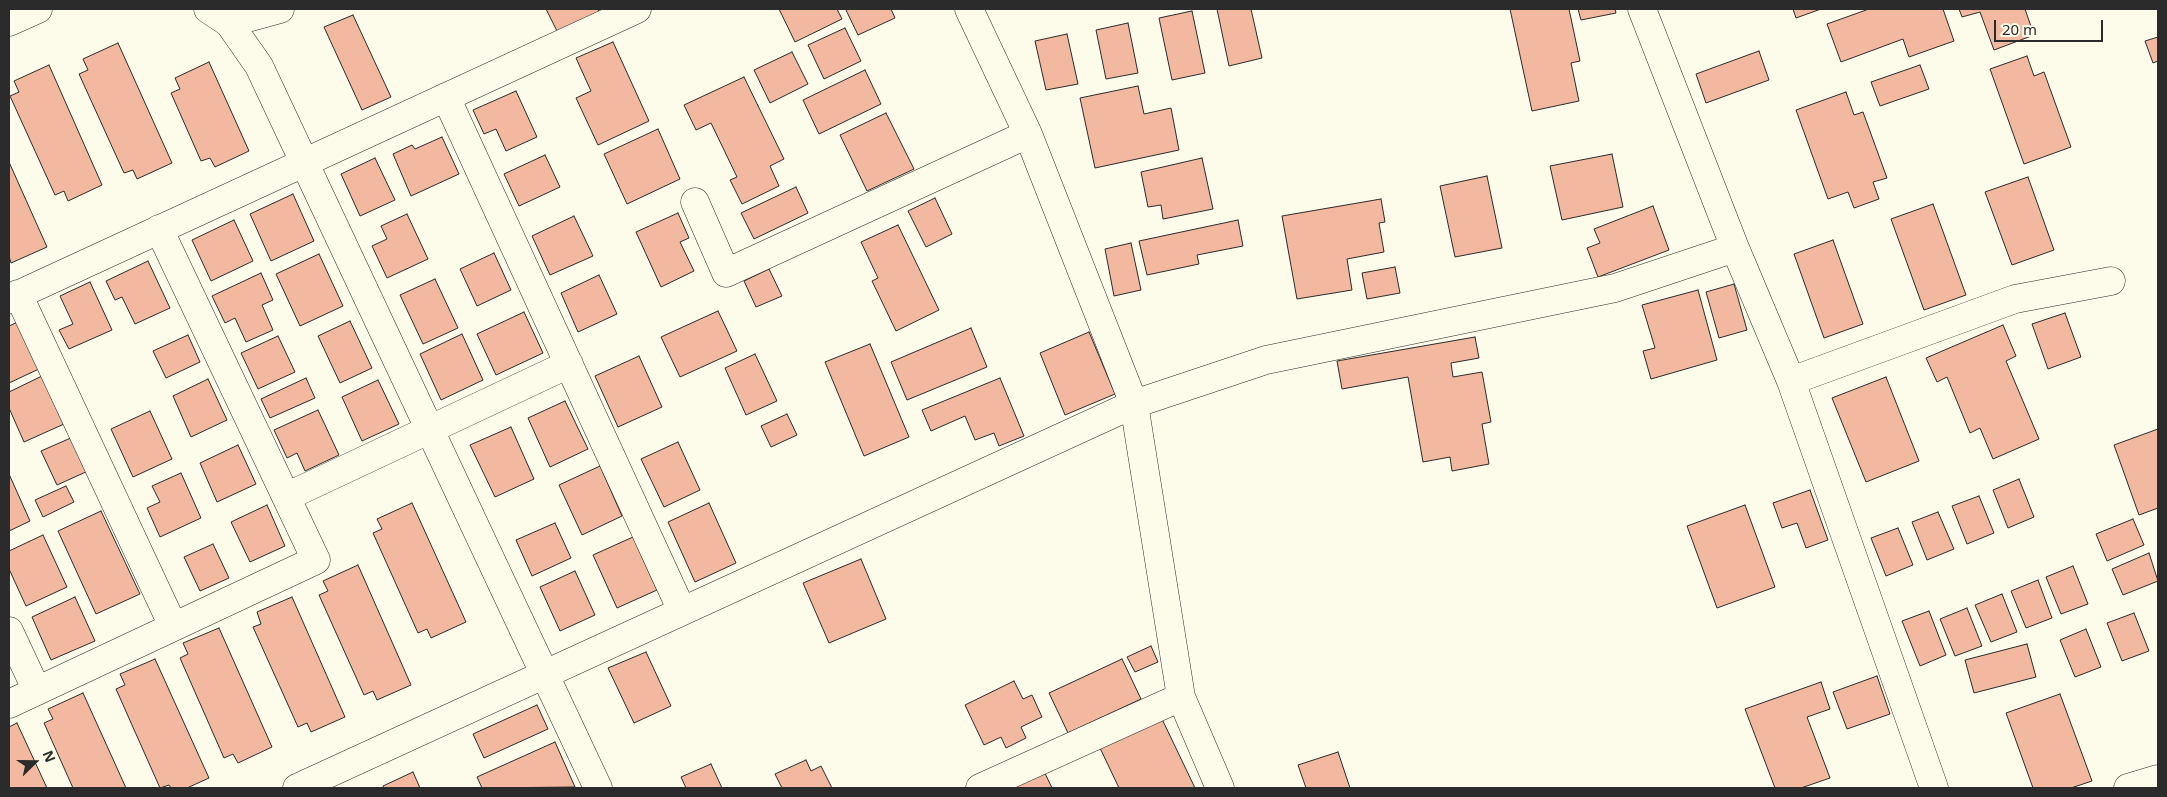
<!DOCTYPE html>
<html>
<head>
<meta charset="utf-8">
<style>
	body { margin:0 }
	#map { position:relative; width:2167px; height:797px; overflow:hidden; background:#fdfbea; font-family:"Noto Sans",sans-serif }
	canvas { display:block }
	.frame { position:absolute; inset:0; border:10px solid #2b2b2b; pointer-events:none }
	.north { position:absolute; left:10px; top:737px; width:50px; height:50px; -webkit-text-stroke:4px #fdfbea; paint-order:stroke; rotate:68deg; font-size:14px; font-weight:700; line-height:20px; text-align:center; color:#2b2b2b }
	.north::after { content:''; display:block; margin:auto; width:18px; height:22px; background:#2b2b2b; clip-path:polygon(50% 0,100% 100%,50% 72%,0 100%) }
	.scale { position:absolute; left:1994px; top:20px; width:109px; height:22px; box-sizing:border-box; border:2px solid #2b2b2b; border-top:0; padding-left:6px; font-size:15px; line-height:18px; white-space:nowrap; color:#2b2b2b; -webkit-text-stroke:4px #fdfbea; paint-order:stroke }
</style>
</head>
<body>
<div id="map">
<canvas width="2167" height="797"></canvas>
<div class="frame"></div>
<div class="north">N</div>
<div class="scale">20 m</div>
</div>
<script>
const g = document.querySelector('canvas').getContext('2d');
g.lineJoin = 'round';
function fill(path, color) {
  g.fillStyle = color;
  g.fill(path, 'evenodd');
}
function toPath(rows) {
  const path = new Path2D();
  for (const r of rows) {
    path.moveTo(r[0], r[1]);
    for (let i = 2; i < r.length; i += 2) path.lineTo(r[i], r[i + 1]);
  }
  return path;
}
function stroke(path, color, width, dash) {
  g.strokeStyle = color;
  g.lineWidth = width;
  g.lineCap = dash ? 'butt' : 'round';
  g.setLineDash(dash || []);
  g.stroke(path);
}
const building = toPath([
	[546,9,598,9,600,15,559,35,546,9],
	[779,9,837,9,842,19,795,42,779,9],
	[849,9,891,9,895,18,858,35,846,10,849,9],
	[1217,9,1251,9,1262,58,1229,66,1217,9],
	[1510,9,1569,9,1580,61,1571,63,1579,101,1532,111,1510,9],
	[1578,9,1615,9,1616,13,1581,20,1578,9],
	[1793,9,1821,9,1796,18,1793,9],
	[1869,9,1943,9,1954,41,1909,57,1903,39,1841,62,1827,24,1869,9],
	[1959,9,2025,9,2034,35,1994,50,1980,12,1962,17,1959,9],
	[1192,11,1205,73,1172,80,1159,18,1192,11],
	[353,15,391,97,362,110,324,27,353,15],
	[1128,23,1138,73,1106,79,1096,30,1128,23],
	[845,28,861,61,824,79,808,45,845,28],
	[1067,34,1078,84,1046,90,1035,41,1067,34],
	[2158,37,2158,61,2153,63,2145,41,2158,37],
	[613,42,649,121,598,145,576,98,591,91,576,58,613,42],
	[118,43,172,163,137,179,133,170,124,173,79,74,88,70,83,59,118,43],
	[1759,51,1769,80,1706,103,1696,74,1759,51],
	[792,52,808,84,770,103,754,70,792,52],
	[2027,56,2034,76,2044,72,2071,147,2024,164,1990,69,2027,56],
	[209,62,249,151,215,167,210,158,201,161,171,93,180,89,175,78,209,62],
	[49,65,102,185,68,201,64,191,55,195,10,96,19,92,14,81,49,65],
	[1920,65,1929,89,1880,106,1871,82,1920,65],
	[865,70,881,104,819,134,803,100,865,70],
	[744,77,784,159,770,166,779,186,742,204,730,180,737,177,711,123,696,130,684,105,744,77],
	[1138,86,1144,114,1171,108,1179,150,1095,168,1080,98,1138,86],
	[516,91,537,137,506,151,496,129,484,134,473,110,516,91],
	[1846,92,1854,115,1863,112,1887,178,1873,182,1879,199,1854,208,1848,192,1828,199,1796,110,1846,92],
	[886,113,914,169,867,191,840,135,886,113],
	[658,129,680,179,627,204,604,154,658,129],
	[442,137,459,174,411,196,393,154,412,145,415,149,442,137],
	[1612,154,1623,207,1562,220,1550,166,1612,154],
	[545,155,560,187,519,206,504,174,545,155],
	[375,158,395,200,360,216,341,174,375,158],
	[1202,158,1213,209,1163,219,1161,205,1148,207,1141,172,1202,158],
	[9,162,47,247,11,263,9,256,9,162],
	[1487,176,1502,248,1455,257,1440,186,1487,176],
	[2028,177,2054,250,2012,265,1985,192,2028,177],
	[796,187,808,213,754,239,741,213,796,187],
	[293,194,314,241,271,261,250,214,293,194],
	[935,198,952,234,926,247,908,211,935,198],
	[1381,199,1385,222,1379,223,1384,252,1347,259,1352,290,1297,299,1282,216,1381,199],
	[1933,204,1966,295,1924,310,1891,219,1933,204],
	[1653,206,1669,250,1598,277,1587,248,1600,243,1594,229,1653,206],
	[678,213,689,238,680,242,694,271,661,287,636,232,678,213],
	[407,214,428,259,387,278,372,246,387,239,381,226,407,214],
	[574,216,593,256,550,275,532,236,574,216],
	[234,220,253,261,211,281,192,240,234,220],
	[1238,220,1243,246,1197,255,1199,264,1147,275,1139,241,1238,220],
	[898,225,939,310,896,331,872,281,878,278,861,242,898,225],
	[1833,240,1863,324,1824,338,1794,254,1833,240],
	[1131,243,1141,290,1114,296,1105,249,1131,243],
	[494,253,511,290,477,306,460,269,494,253],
	[319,254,343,306,300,326,276,274,319,254],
	[148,261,170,308,135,324,122,297,115,300,106,281,148,261],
	[1395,267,1400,293,1367,299,1362,273,1395,267],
	[769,269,782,296,756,307,744,281,769,269],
	[261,273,273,300,262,305,273,330,246,342,235,318,225,323,212,296,261,273],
	[599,275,617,314,578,332,561,293,599,275],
	[435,279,458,328,423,344,400,295,435,279],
	[90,282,112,330,69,349,59,330,73,324,60,296,90,282],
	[1734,284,1747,330,1719,338,1706,292,1734,284],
	[1698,290,1717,360,1651,379,1643,351,1655,348,1642,305,1698,290],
	[718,311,737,351,680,377,661,337,718,311],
	[524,312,543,353,496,375,477,334,524,312],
	[2065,313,2081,357,2048,369,2032,324,2065,313],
	[20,321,41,368,9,383,9,326,20,321],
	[350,321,372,368,340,383,318,336,350,321],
	[2003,325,2016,356,2006,361,2039,439,1993,459,1980,428,1970,433,1947,377,1937,382,1926,358,2003,325],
	[971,328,987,367,907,400,891,362,971,328],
	[1089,332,1115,394,1065,415,1040,353,1089,332],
	[462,334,483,380,441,400,420,354,462,334],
	[188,335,200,362,166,378,153,351,188,335],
	[278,336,295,372,258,389,241,353,278,336],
	[1475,337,1479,358,1451,363,1453,377,1482,372,1491,422,1482,424,1489,464,1452,471,1450,457,1423,462,1408,377,1342,389,1337,361,1475,337],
	[870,344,909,437,864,456,825,362,870,344],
	[755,354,777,401,746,415,725,368,755,354],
	[639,356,662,407,618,427,595,376,639,356],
	[42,376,64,424,24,442,9,408,9,392,42,376],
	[1886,377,1919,461,1866,482,1832,398,1886,377],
	[306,378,315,398,270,418,261,399,306,378],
	[1000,378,1024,436,999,446,994,433,975,440,965,416,931,431,922,410,1000,378],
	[208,379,227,420,191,437,173,396,208,379],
	[378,380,399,424,362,441,342,397,378,380],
	[565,401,588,449,550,467,528,418,565,401],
	[318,410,339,455,305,471,297,453,287,458,274,430,318,410],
	[150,411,172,459,133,477,111,429,150,411],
	[787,414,797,435,771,447,761,426,787,414],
	[511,427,534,479,495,497,470,445,511,427],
	[2158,429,2158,508,2139,515,2114,445,2158,429],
	[73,437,88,471,57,485,41,451,73,437],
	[678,442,700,490,664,507,641,459,678,442],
	[238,445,256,484,217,502,200,463,238,445],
	[600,466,622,516,582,535,559,485,600,466],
	[181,473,201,518,160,537,147,508,160,502,152,486,181,473],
	[9,474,30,521,9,531,9,474],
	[2019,479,2034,517,2008,528,1993,490,2019,479],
	[66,486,74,502,43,517,35,500,66,486],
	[1810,490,1828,540,1806,548,1797,523,1782,528,1773,503,1810,490],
	[1979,496,1994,533,1967,544,1952,506,1979,496],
	[412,503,466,622,431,638,427,629,418,633,373,533,382,529,377,519,412,503],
	[709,503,736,563,695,582,668,522,709,503],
	[267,505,285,546,250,562,231,522,267,505],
	[1745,505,1775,587,1717,608,1687,526,1745,505],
	[101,511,140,594,96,614,58,531,101,511],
	[1938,512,1954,549,1927,560,1912,522,1938,512],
	[2133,519,2144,545,2107,561,2096,534,2133,519],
	[555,523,571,558,532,576,516,540,555,523],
	[1898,528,1913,565,1886,576,1871,538,1898,528],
	[43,535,67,587,26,606,9,569,9,551,43,535],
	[633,537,657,590,617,608,593,555,633,537],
	[213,544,229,578,200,591,184,557,213,544],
	[2149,553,2158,581,2123,595,2112,569,2149,553],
	[861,559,886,619,829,643,803,583,861,559],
	[358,565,411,685,377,700,373,691,364,695,319,595,328,591,323,581,358,565],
	[2073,566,2088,604,2061,614,2046,577,2073,566],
	[575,571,595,615,560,631,540,587,575,571],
	[2038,580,2052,618,2026,628,2011,591,2038,580],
	[2002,594,2017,632,1991,642,1975,605,2002,594],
	[75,597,95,641,51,660,32,617,75,597],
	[292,597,345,717,311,732,307,723,298,727,253,627,261,624,257,612,292,597],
	[1967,608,1982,646,1955,656,1940,619,1967,608],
	[1929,611,1946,655,1920,666,1902,621,1929,611],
	[2134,613,2149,651,2122,661,2107,623,2134,613],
	[219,628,272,747,238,763,233,754,224,758,180,658,188,654,183,643,219,628],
	[2086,629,2101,667,2075,677,2060,640,2086,629],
	[2027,644,2036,677,1974,693,1965,660,2027,644],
	[1151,646,1158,662,1135,672,1127,657,1151,646],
	[646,652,671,706,634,723,608,668,646,652],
	[155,659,209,778,187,788,171,788,169,785,160,788,116,689,125,685,120,674,155,659],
	[1122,659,1141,699,1068,733,1049,693,1122,659],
	[1877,676,1890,714,1847,729,1833,692,1877,676],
	[1014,681,1023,699,1032,695,1042,717,1021,727,1026,738,1006,748,1001,737,984,745,965,705,1014,681],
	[1821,682,1830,709,1807,717,1830,778,1801,788,1775,788,1745,709,1821,682],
	[83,693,126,788,73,788,44,723,53,719,48,709,83,693],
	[2060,694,2092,781,2071,788,2033,788,2006,713,2060,694],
	[537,705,548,729,484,758,473,734,537,705],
	[1162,719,1195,788,1119,788,1100,748,1162,719],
	[17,723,47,788,9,788,9,727,17,723],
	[555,742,575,787,482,788,477,777,555,742],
	[1338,752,1350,788,1306,788,1298,765,1338,752],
	[806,760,811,771,821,766,832,788,782,788,775,774,806,760],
	[711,764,722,788,686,788,681,777,711,764],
	[1043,769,1052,788,1010,788,1043,769],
	[413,772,420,788,384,788,383,786,413,772]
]);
const minor = toPath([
	[208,9,229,23,259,66,598,788],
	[969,9,1028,134,1134,404,1181,697,1220,788],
	[1642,9,1735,248,1791,381,1934,788],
	[9,22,38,9],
	[229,23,280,9],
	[446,97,682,611],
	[695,202,726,273,1028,134],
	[18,294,173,626],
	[9,299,637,9],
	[1791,381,2015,299,2111,281],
	[286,497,569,364],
	[9,631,37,691],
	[9,704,316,560,159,229],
	[297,788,1134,404,1266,360,1615,288,1735,248],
	[980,788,1181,697],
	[2128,788,2158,779]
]);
fill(building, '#f2b8a0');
stroke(building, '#2b2b2b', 1);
stroke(minor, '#2b2b2b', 29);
stroke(minor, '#fdfbea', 28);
</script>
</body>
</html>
